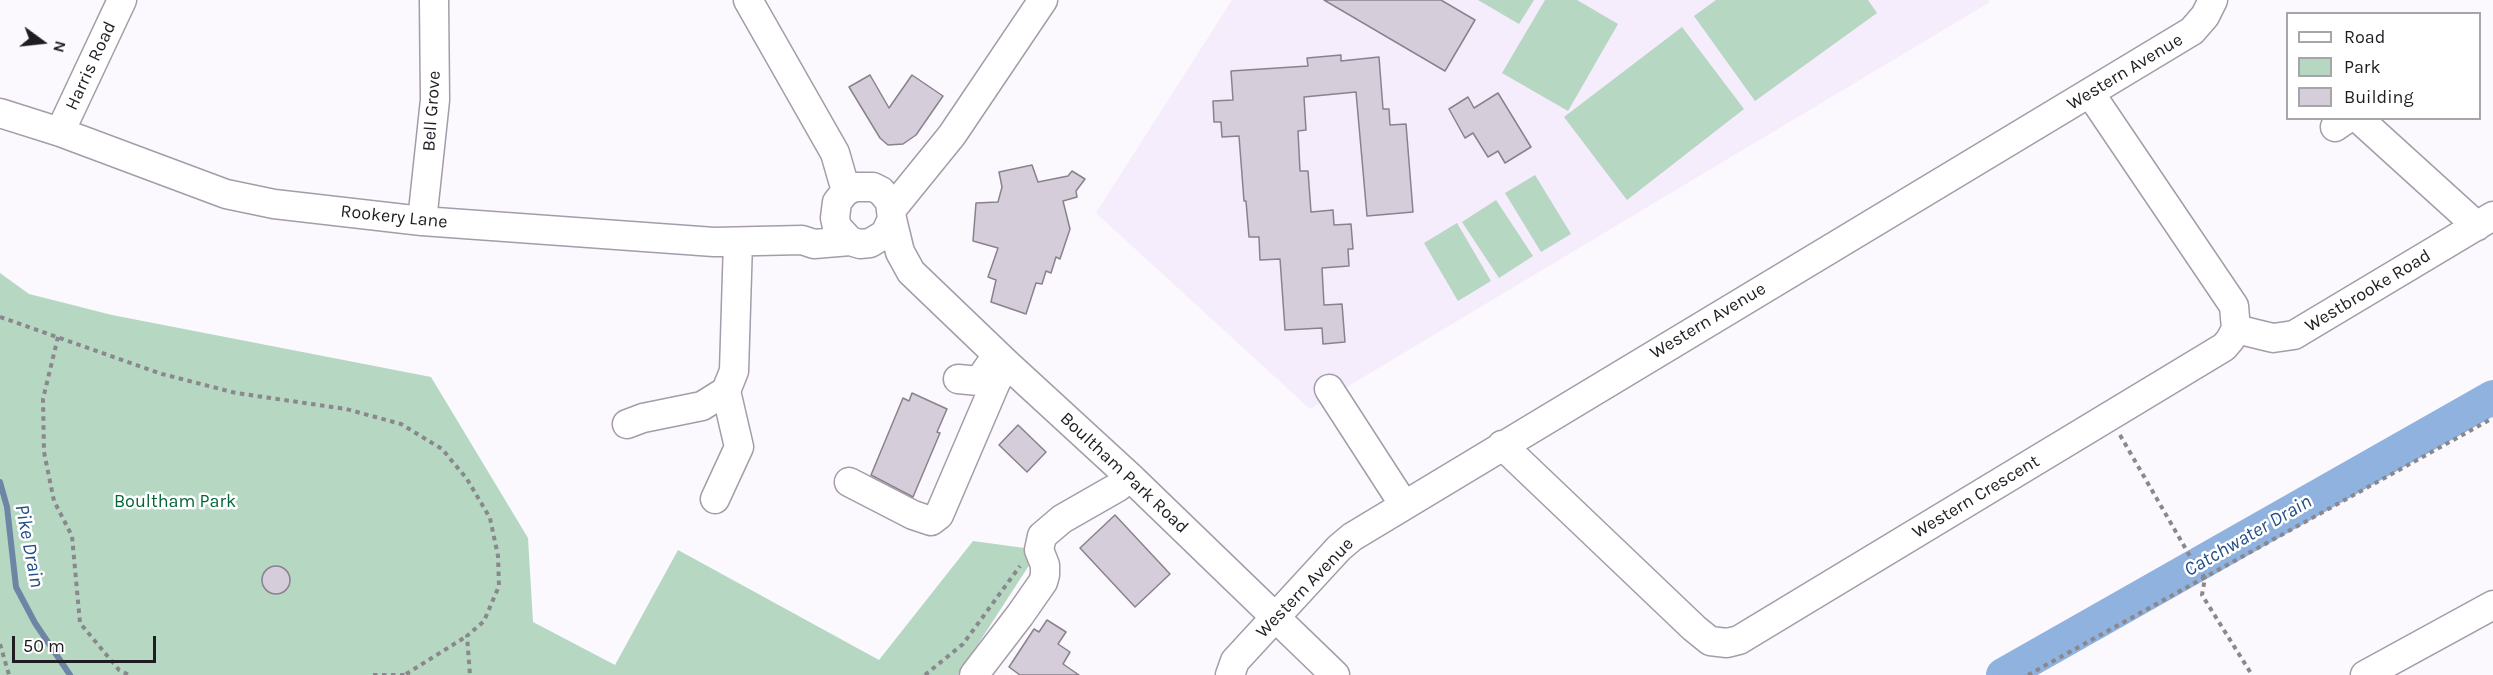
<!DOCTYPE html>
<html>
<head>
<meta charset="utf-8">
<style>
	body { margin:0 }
	#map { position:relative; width:2493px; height:675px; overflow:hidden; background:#fbf8fe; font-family:Karla,sans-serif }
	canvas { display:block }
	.legend { position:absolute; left:2286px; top:12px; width:195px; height:108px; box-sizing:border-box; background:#fff; border:2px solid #a6a5a7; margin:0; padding:8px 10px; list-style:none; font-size:18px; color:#201d22 }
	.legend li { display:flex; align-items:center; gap:12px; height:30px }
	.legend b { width:30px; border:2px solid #a6a5a7 }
	.north { position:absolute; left:12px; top:12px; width:60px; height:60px; -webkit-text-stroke:4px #fff; paint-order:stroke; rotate:105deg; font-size:16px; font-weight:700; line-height:24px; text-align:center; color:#201d22 }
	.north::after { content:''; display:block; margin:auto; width:21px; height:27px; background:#201d22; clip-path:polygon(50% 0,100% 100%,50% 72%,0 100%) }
	.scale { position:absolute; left:12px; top:636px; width:144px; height:27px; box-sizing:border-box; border:3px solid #201d22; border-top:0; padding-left:8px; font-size:18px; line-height:21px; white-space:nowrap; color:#201d22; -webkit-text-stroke:4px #fff; paint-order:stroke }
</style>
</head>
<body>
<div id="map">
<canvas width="2493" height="675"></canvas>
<ul class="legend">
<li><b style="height:8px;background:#fff"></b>Road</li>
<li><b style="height:16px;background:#b6d7c2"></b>Park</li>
<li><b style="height:16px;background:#d5cdda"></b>Building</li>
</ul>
<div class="north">N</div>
<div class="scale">50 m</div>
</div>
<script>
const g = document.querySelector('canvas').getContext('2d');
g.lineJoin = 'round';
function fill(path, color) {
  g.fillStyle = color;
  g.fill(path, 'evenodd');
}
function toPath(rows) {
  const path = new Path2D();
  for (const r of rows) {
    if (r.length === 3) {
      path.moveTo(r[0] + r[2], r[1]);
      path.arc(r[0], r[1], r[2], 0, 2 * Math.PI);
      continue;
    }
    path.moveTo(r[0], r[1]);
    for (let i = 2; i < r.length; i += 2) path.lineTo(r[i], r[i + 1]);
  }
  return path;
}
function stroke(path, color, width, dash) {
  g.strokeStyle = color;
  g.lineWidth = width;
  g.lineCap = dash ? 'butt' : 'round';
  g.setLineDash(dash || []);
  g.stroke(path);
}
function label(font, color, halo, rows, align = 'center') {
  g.font = font + ' Karla,sans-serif';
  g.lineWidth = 5;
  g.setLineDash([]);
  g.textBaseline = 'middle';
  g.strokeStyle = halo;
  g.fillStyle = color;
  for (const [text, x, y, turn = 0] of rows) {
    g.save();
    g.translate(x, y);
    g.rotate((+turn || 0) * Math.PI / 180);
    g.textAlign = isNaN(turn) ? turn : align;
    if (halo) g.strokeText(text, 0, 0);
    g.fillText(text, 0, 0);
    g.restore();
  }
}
const built = toPath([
	[1232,0,1987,0,1990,2,1310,409,1096,213]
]);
const green = toPath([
	[1478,0,1534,0,1519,24],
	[1545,0,1577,0,1618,24,1568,111,1502,73],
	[1716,0,1868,0,1877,13,1755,101,1694,16],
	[1682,27,1744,109,1627,200,1564,117],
	[1535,175,1571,234,1541,252,1505,193],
	[1496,200,1533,256,1499,278,1462,222],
	[1457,223,1491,281,1458,301,1424,243],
	[0,273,29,294,112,315,431,377,528,538,533,622,615,665,678,550,879,660,973,541,1039,550,958,675,0,675]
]);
const stream = toPath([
	[0,482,7,507,16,587,35,623,70,675]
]);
const river = toPath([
	[2003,675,2493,397]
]);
const building = toPath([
	[1324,0,1441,0,1475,20,1445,71,1324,0],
	[1341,55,1341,61,1379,57,1383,109,1389,109,1390,125,1406,124,1413,212,1367,216,1356,92,1304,97,1306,130,1298,131,1300,171,1308,171,1311,212,1333,210,1334,225,1351,224,1353,249,1348,249,1349,266,1322,268,1324,305,1342,304,1345,342,1323,344,1322,328,1285,330,1280,259,1260,260,1259,237,1249,237,1246,201,1244,201,1239,136,1222,137,1221,122,1214,122,1213,101,1233,100,1231,71,1308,66,1307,58,1341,55],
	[870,75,889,108,912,75,943,96,916,135,903,144,888,145,880,138,849,87,870,75],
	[1498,93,1531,147,1505,163,1498,151,1488,157,1473,133,1465,138,1449,109,1468,97,1474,108,1498,93],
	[1032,165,1038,182,1068,176,1072,171,1085,179,1076,191,1077,197,1063,201,1070,229,1060,259,1056,257,1051,273,1046,271,1042,284,1036,283,1026,314,991,302,996,280,988,277,998,248,973,241,976,203,998,202,1002,187,999,172,1032,165],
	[912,393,947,409,937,432,940,433,913,497,871,475,903,398,909,401,912,393],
	[1018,425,1046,452,1027,472,999,445,1018,425],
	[1115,515,1170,574,1135,607,1080,548,1115,515],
	[276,580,14],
	[1047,620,1066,632,1058,644,1070,652,1063,664,1079,675,1020,675,1009,667,1034,629,1039,632,1047,620]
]);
const path = toPath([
	[0,317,162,374,236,393,346,409,401,424,442,449,467,479,490,518,498,556,499,586,484,621,467,636,470,675],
	[58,337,43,399,44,452,54,501,72,536,80,623,119,670,129,675],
	[2120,435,2191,558,2205,578,2202,595,2252,675],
	[0,644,9,675],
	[406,674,467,636],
	[373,675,410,675],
	[925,675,963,644,1020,566],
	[2028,675,2493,418]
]);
const minor = toPath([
	[748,0,835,153,846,191],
	[0,113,60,132,226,194,274,204,422,221,714,242,802,240,814,244,850,241,860,244,870,243,885,234,892,219,890,202,881,191,873,187,855,187,846,191,837,202,835,218,837,227,850,241],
	[2358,118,2477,226],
	[2335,127,2348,118],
	[60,132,122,0],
	[892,209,952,135,1043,0],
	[892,219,900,252,911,272,1007,364,1130,477,1335,675],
	[422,221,435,100,434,0],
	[2236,329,2273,338,2294,335,2493,216],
	[958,379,979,381,997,355],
	[1329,389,1404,505],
	[627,424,643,418,702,406,726,391,734,371,738,242],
	[1502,445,1694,628,1710,641,1727,643,1739,640,2224,347,2230,340,2236,329,2234,306,2090,93],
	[849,482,913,515,931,521,939,515,996,382,1007,364],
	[715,499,739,447,726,391],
	[974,675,1020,615,1043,582,1045,575,1045,565,1039,550,1042,536,1062,519,1118,487,1130,477],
	[1230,675,1235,661,1339,548,1352,537,2192,31,2205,16,2213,0],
	[2365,675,2493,605]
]);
const streetNames = [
	["Harris Road",91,66,-65],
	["Western Avenue",2125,72,-31],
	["Bell Grove",432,111,-86],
	["Rookery Lane",394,217,6],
	["Westbrooke Road",2368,291,-31],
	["Western Avenue",1708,321,-31],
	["Boultham Park Road",1124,473,43],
	["Western Crescent",1976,497,-31],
	["Western Avenue",1305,588,-46]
];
const parkNames = [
	["Boultham Park",175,502]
];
const waterNames = [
	["Catchwater Drain",2248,536,-30],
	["Pike Drain",29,546,79]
];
fill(built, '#f5ecfc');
fill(green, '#b6d7c2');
stroke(stream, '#6e85a6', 6);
stroke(river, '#90b2df', 34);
fill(building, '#d5cdda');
stroke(building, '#89828e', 1.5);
stroke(minor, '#a49ca9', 31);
stroke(path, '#8a878d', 4, [4.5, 4.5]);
stroke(minor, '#fff', 28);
label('18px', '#201d22', '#fff', streetNames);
label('18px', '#04653b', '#fff', parkNames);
label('italic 20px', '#234f87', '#fff', waterNames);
</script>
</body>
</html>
